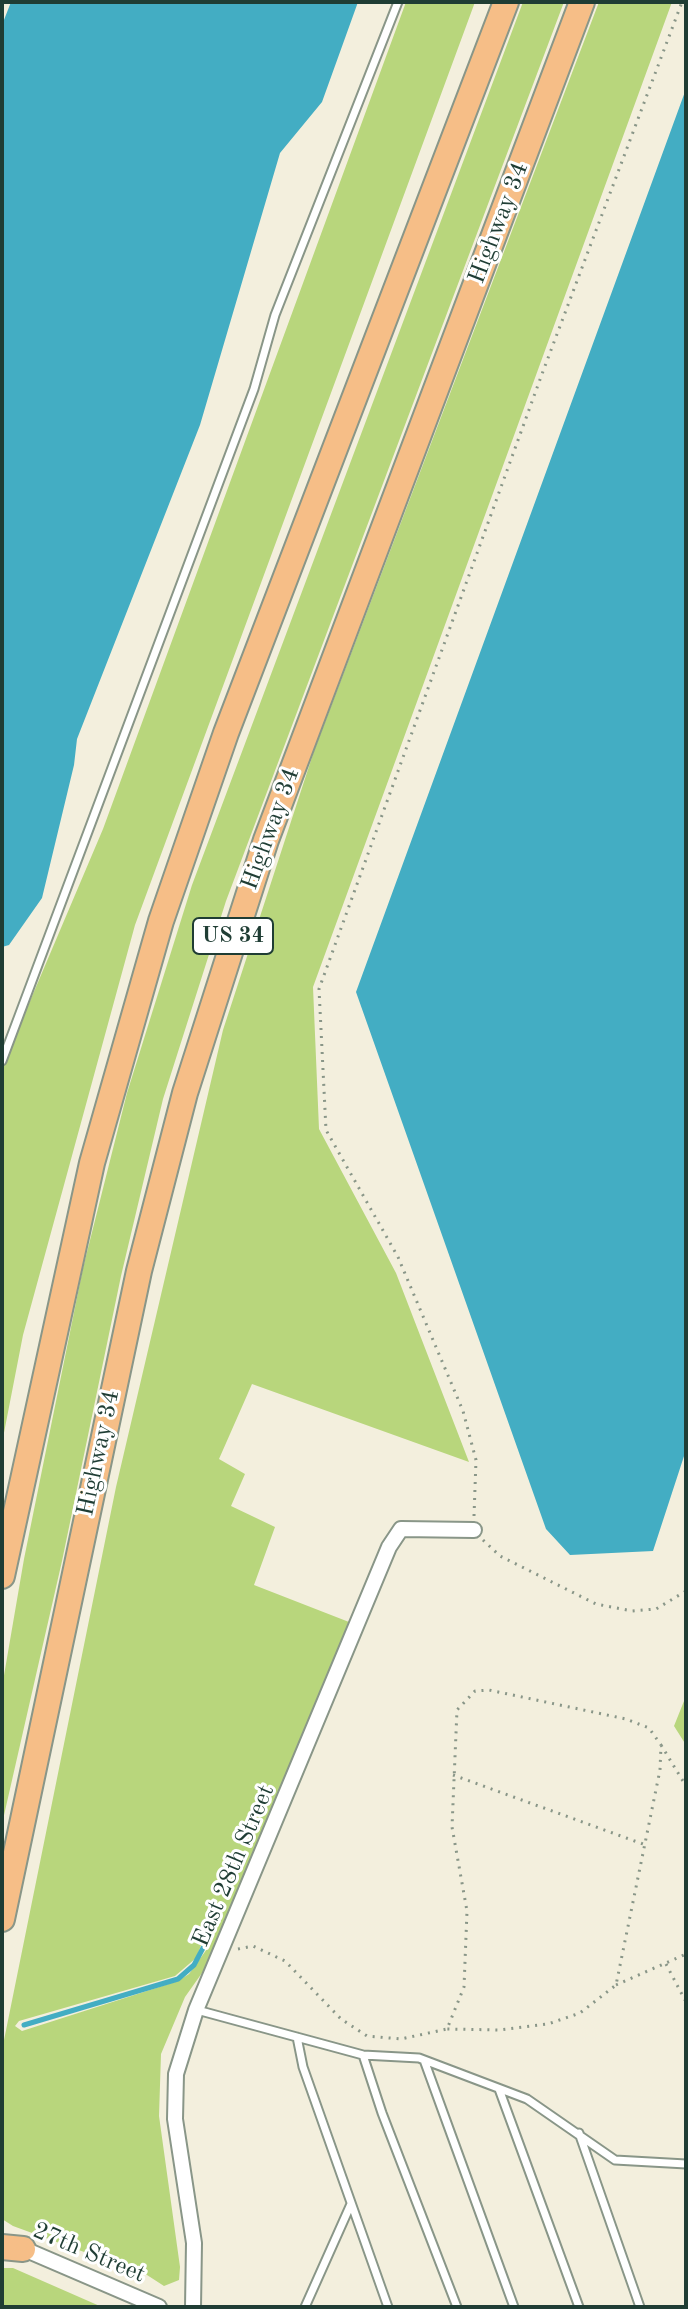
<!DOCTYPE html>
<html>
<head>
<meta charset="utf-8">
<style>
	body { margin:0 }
	#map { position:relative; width:688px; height:2309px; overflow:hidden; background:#f3efdd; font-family:"Old Standard TT",serif }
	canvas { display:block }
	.frame { position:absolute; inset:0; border:4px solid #1f3d34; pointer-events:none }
</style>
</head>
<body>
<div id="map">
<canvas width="688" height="2309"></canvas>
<div class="frame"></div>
</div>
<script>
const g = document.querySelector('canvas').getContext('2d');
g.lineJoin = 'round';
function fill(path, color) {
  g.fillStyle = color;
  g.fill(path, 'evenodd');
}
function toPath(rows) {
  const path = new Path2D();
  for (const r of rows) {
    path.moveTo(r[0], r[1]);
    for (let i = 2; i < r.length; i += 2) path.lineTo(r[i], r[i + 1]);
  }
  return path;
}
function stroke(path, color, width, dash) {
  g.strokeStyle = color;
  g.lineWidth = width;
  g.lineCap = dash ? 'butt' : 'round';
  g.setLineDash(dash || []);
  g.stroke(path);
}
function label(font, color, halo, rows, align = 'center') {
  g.font = font + ' "Old Standard TT",serif';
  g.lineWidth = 6;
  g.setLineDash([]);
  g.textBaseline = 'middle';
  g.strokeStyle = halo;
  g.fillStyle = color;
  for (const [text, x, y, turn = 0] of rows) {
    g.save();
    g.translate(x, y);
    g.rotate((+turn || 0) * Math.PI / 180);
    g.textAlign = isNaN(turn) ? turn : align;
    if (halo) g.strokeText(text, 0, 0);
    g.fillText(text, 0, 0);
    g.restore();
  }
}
const green = toPath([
	[406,2,475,2,135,925,23,1335,2,1443,2,1067,103,829],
	[523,2,564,2,226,901,163,1099,121,1276,62,1561,2,1824,2,1687,24,1559,83,1268,127,1093,192,885],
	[599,2,672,2,313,987,319,1129,396,1273,469,1462,252,1384,219,1459,245,1474,231,1506,275,1527,254,1585,349,1622,214,1956,185,1997,161,2054,159,2116,180,2267,179,2280,164,2286,147,2275,13,2226,2,2219,2,2050,116,1487,223,1030,314,751],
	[210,1923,216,1926,207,1949,189,1974,178,1981,22,2031,15,2026,19,2021,175,1976,196,1958],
	[686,1696,686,1745,674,1726],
	[2,2268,13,2268,102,2307,2,2307]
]);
const water = toPath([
	[11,2,358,2,322,102,280,153,200,425,77,739,74,765,42,898,9,945,2,947,2,25],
	[686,89,686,1450,653,1551,570,1555,546,1529,356,992]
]);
const stream = toPath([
	[24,2025,178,1979,194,1965,213,1929]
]);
const path = toPath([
	[474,1516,476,1460,463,1411,398,1257,326,1130,319,989,542,374,682,2],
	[483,1540,500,1556,596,1604,632,1611,656,1609,686,1591],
	[661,1745,686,1786],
	[453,1775,643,1844],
	[238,1949,253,1946,285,1961,341,2019,367,2036,401,2039,447,2029,464,1987,467,1911,452,1827,457,1710,475,1691,489,1690,626,1719,649,1728,661,1745,660,1770,616,1985,580,2013,548,2024,499,2030,447,2029],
	[666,1964,686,2002],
	[616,1985,686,1954]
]);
const lane = toPath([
	[2,1061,254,389,275,315,398,2],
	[197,2010,363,2055,419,2058,527,2099,615,2160,686,2164],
	[297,2037,303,2067,388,2307],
	[363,2055,382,2113,457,2307],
	[424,2060,514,2307],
	[499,2089,579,2307],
	[579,2133,640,2307],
	[305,2307,351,2204]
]);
const street = toPath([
	[17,2246,159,2307],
	[193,2307,194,2243,175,2119,176,2074,196,2010,389,1547,401,1529,474,1530]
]);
const highway = toPath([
	[2,1576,92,1163,161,921,226,733,506,2],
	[2,1919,139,1271,185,1093,266,840,582,2],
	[2,2247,23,2249]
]);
const shields = [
	[233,936,80]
];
const shieldNames = [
	["US 34",233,936]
];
const streetNames = [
	["Highway 34",499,223,-69],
	["Highway 34",271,829,-70],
	["Highway 34",99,1453,-78],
	["East 28th Street",234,1866,-67],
	["27th Street",89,2253,23]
];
fill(green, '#b8d67c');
fill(water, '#43adc3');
stroke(stream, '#43adc3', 5);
stroke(lane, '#899688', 11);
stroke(street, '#899688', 18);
stroke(highway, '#899688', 28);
stroke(path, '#899688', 3, [2, 6]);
stroke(lane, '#fff', 7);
stroke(street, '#fff', 14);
stroke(highway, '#f6be87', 24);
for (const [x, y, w] of shields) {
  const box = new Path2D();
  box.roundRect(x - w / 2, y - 18, w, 36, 6);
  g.fillStyle = '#fff';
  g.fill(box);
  stroke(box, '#1f3d34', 2);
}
label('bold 22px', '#1f3d34', null, shieldNames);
label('24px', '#1f3d34', '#fff', streetNames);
</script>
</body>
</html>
